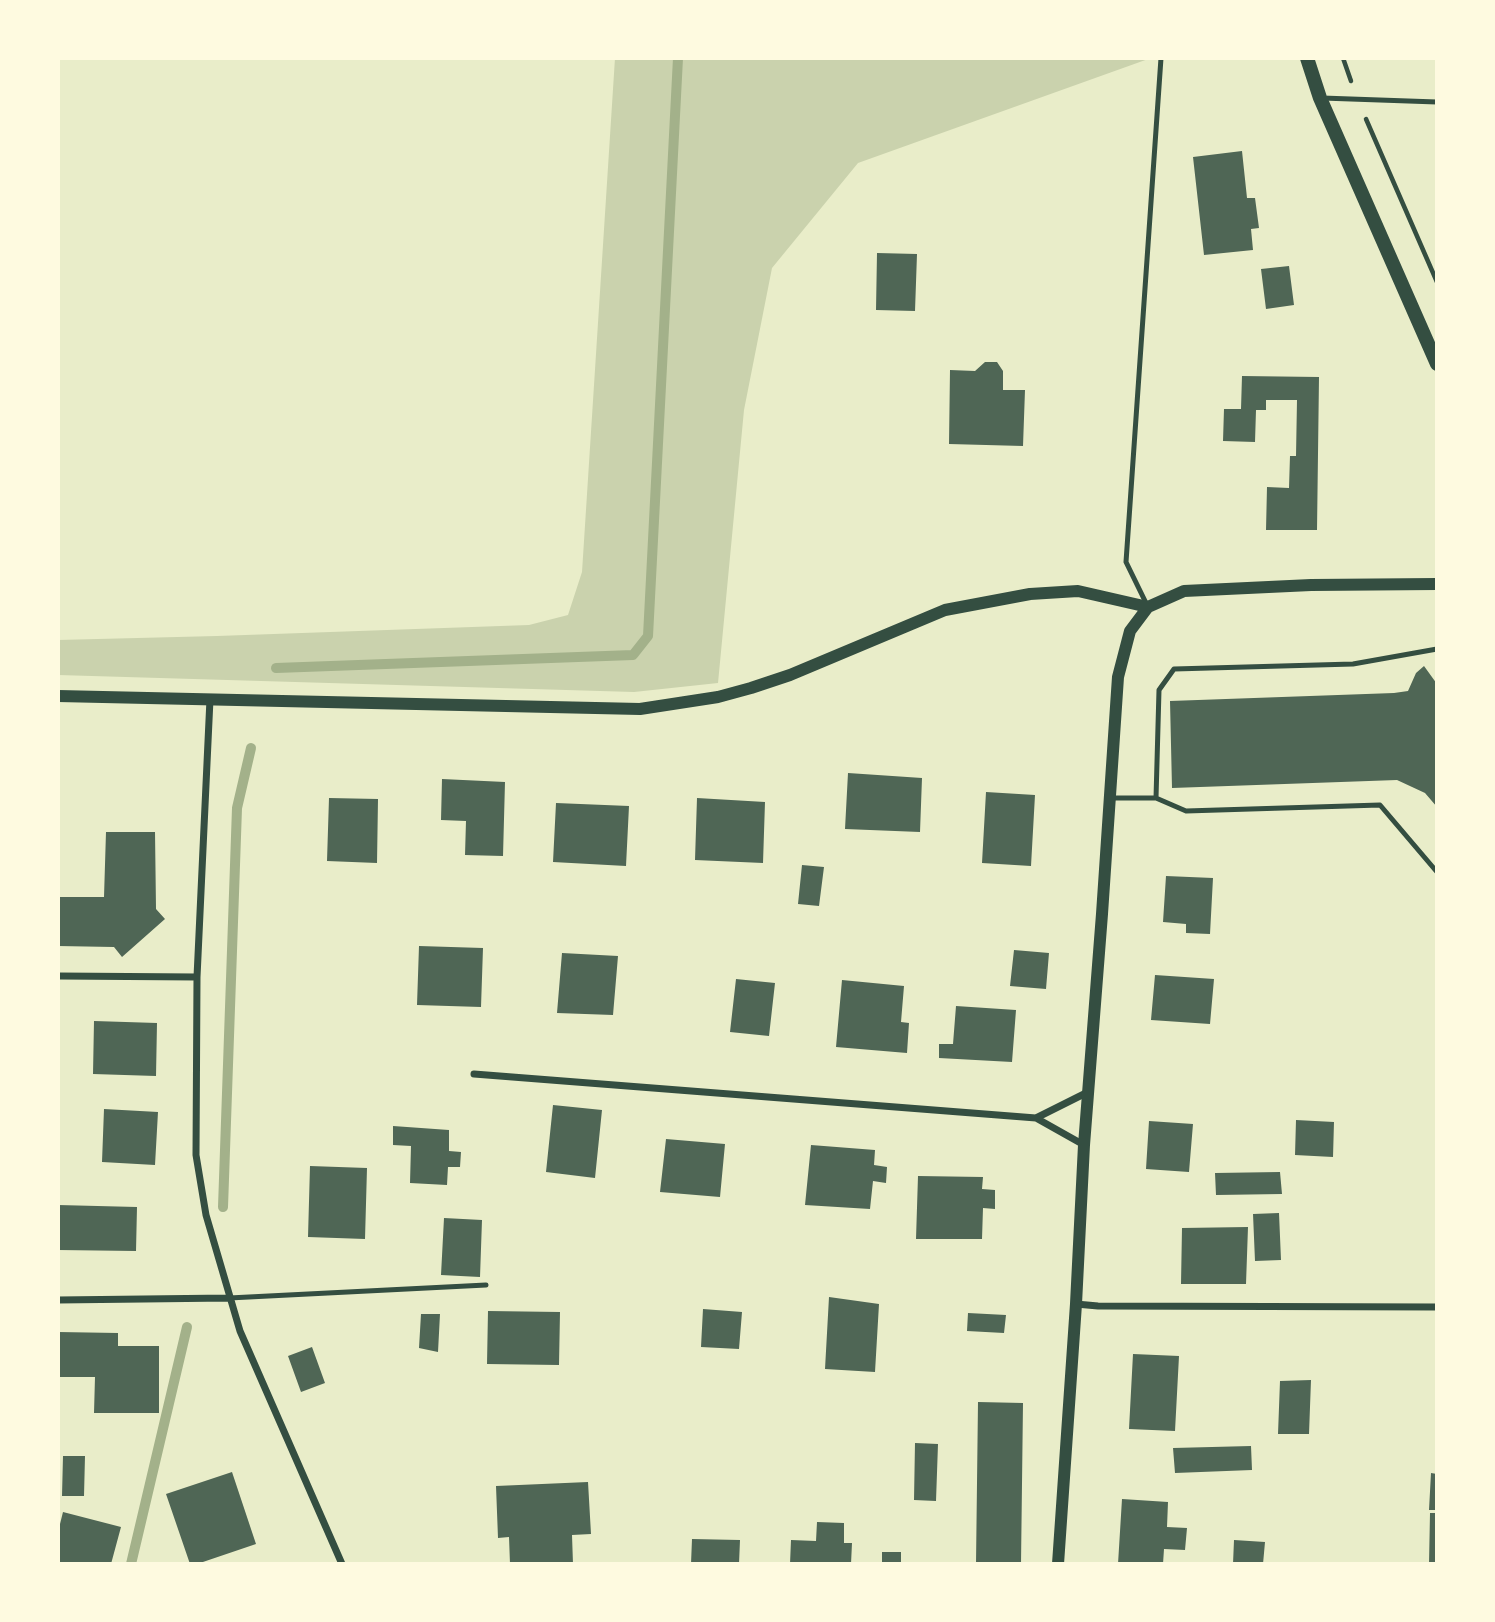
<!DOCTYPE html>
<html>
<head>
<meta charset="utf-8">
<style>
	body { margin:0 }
	#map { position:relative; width:1495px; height:1622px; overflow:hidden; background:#e9edc9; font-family:Lato,sans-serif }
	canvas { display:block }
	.frame { position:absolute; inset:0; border:60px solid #fefae0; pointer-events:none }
</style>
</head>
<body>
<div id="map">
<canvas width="1495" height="1622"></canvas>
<div class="frame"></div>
</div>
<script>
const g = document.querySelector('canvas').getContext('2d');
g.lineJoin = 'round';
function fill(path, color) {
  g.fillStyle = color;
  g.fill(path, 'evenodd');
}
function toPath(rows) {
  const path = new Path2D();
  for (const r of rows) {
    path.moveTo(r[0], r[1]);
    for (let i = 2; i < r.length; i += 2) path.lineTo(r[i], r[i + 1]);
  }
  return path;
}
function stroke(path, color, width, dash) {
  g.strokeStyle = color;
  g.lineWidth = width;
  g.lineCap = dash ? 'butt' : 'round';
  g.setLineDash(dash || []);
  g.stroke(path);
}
const green = toPath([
	[615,58,1151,58,858,163,772,268,744,410,718,683,634,692,58,675,58,640,217,636,529,625,568,615,582,572]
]);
const stream = toPath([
	[276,668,633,655,648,636,678,58],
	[223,1207,237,808,251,748],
	[131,1564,187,1327]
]);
const building = toPath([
	[1242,151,1247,198,1255,198,1259,228,1251,229,1253,250,1204,255,1193,157],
	[877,253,917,254,915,311,876,310],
	[1289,266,1294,305,1266,309,1261,269],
	[985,362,997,362,1003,371,1003,390,1025,390,1023,446,949,444,950,370,975,371],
	[1242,376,1319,377,1317,530,1266,530,1267,487,1289,488,1290,456,1296,456,1297,400,1266,400,1266,410,1256,410,1255,442,1223,441,1224,409,1241,409],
	[1424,666,1437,684,1437,807,1425,793,1397,780,1172,788,1170,701,1394,693,1408,691,1416,673],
	[848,773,922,778,920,832,845,829],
	[442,779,505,782,503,856,465,855,466,821,441,820],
	[986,792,1035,795,1031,866,982,863],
	[329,798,378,799,377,863,327,861],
	[697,798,765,802,763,863,695,860],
	[556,803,629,806,626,866,553,862],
	[106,832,155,832,156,909,165,919,122,957,114,947,58,946,58,897,104,897],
	[802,865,824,867,819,906,798,904],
	[1166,876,1213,878,1210,934,1186,933,1186,924,1163,922],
	[419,946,483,948,481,1007,417,1005],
	[1014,950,1049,953,1046,989,1010,986],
	[562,953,618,956,613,1015,557,1013],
	[1155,975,1214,979,1210,1024,1151,1020],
	[736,979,775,983,769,1036,730,1032],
	[842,980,904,986,901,1022,909,1023,907,1053,836,1047],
	[956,1006,1016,1010,1012,1062,939,1058,939,1044,953,1044],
	[94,1021,157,1023,156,1076,93,1074],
	[553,1105,602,1110,595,1178,546,1172],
	[104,1109,158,1112,155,1165,102,1162],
	[1296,1120,1334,1122,1333,1157,1295,1155],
	[1149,1121,1193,1124,1189,1172,1146,1169],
	[393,1126,449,1130,449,1151,461,1152,460,1167,448,1167,447,1185,410,1183,411,1146,393,1145],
	[666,1139,725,1144,720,1197,660,1192],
	[811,1145,875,1150,874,1165,887,1167,886,1183,873,1181,870,1209,805,1205],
	[310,1166,367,1168,365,1239,308,1237],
	[1280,1172,1282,1194,1216,1195,1215,1173],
	[918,1176,983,1177,982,1189,995,1190,995,1209,983,1208,982,1239,916,1239],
	[58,1205,137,1207,136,1251,58,1250],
	[1279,1213,1281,1260,1255,1261,1253,1214],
	[444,1218,482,1220,480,1277,441,1275],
	[1248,1227,1246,1284,1181,1284,1182,1228],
	[829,1297,879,1304,875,1372,825,1369],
	[703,1309,742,1312,739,1349,701,1347],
	[488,1311,560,1312,559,1365,487,1364],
	[968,1313,1006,1315,1004,1333,967,1331],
	[421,1314,440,1314,438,1352,419,1348],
	[58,1332,118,1333,118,1346,159,1346,159,1413,94,1413,95,1377,59,1377],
	[312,1347,325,1383,301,1392,288,1356],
	[1133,1354,1179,1356,1175,1431,1129,1429],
	[1311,1380,1309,1434,1278,1434,1280,1381],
	[978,1402,1023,1403,1021,1564,976,1564],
	[915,1443,938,1444,936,1501,914,1500],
	[1251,1446,1252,1470,1175,1473,1173,1448],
	[63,1456,85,1456,84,1496,62,1496],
	[232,1472,256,1544,197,1564,190,1564,166,1494],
	[1431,1473,1437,1474,1437,1510,1429,1510],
	[588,1482,591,1534,572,1535,573,1564,510,1564,509,1537,498,1538,496,1486],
	[1122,1499,1168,1502,1167,1527,1187,1528,1185,1550,1164,1549,1163,1564,1118,1564],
	[63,1512,121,1527,111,1564,58,1564,58,1532],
	[1430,1513,1437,1513,1437,1564,1429,1564],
	[817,1522,844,1523,844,1543,852,1543,851,1564,790,1564,791,1540,816,1541],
	[692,1539,740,1540,739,1564,691,1564],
	[1234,1540,1265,1542,1263,1564,1233,1564],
	[882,1552,901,1552,901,1564,882,1564]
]);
const path = toPath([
	[1343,58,1351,81],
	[1366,119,1437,282]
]);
const service = toPath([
	[1322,98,1437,102],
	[1147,605,1126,562,1161,58],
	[1110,798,1156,798,1186,811,1380,805,1437,872],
	[1156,798,1159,690,1174,669,1353,664,1437,649],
	[229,1298,486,1285]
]);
const minor = toPath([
	[210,699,197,977,196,1155,206,1215,240,1331,342,1564],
	[58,976,197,977],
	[474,1074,1036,1118,1084,1145],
	[1036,1118,1088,1092],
	[58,1300,229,1298],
	[1076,1304,1098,1306,1437,1307]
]);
const tertiary = toPath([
	[58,696,640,709,718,697,751,688,790,675,945,610,1030,594,1078,591,1148,607,1184,591,1311,585,1437,584],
	[1058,1564,1076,1304,1084,1145,1102,914,1118,677,1130,631,1148,607]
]);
const secondary = toPath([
	[1307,58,1320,98,1437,364]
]);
fill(green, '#cad2ad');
stroke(stream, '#a3b18a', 10);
fill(building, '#4f6655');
stroke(path, '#344e41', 4.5);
stroke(service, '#344e41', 5);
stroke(minor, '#344e41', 7);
stroke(tertiary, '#344e41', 12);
stroke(secondary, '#344e41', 14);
</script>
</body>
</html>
